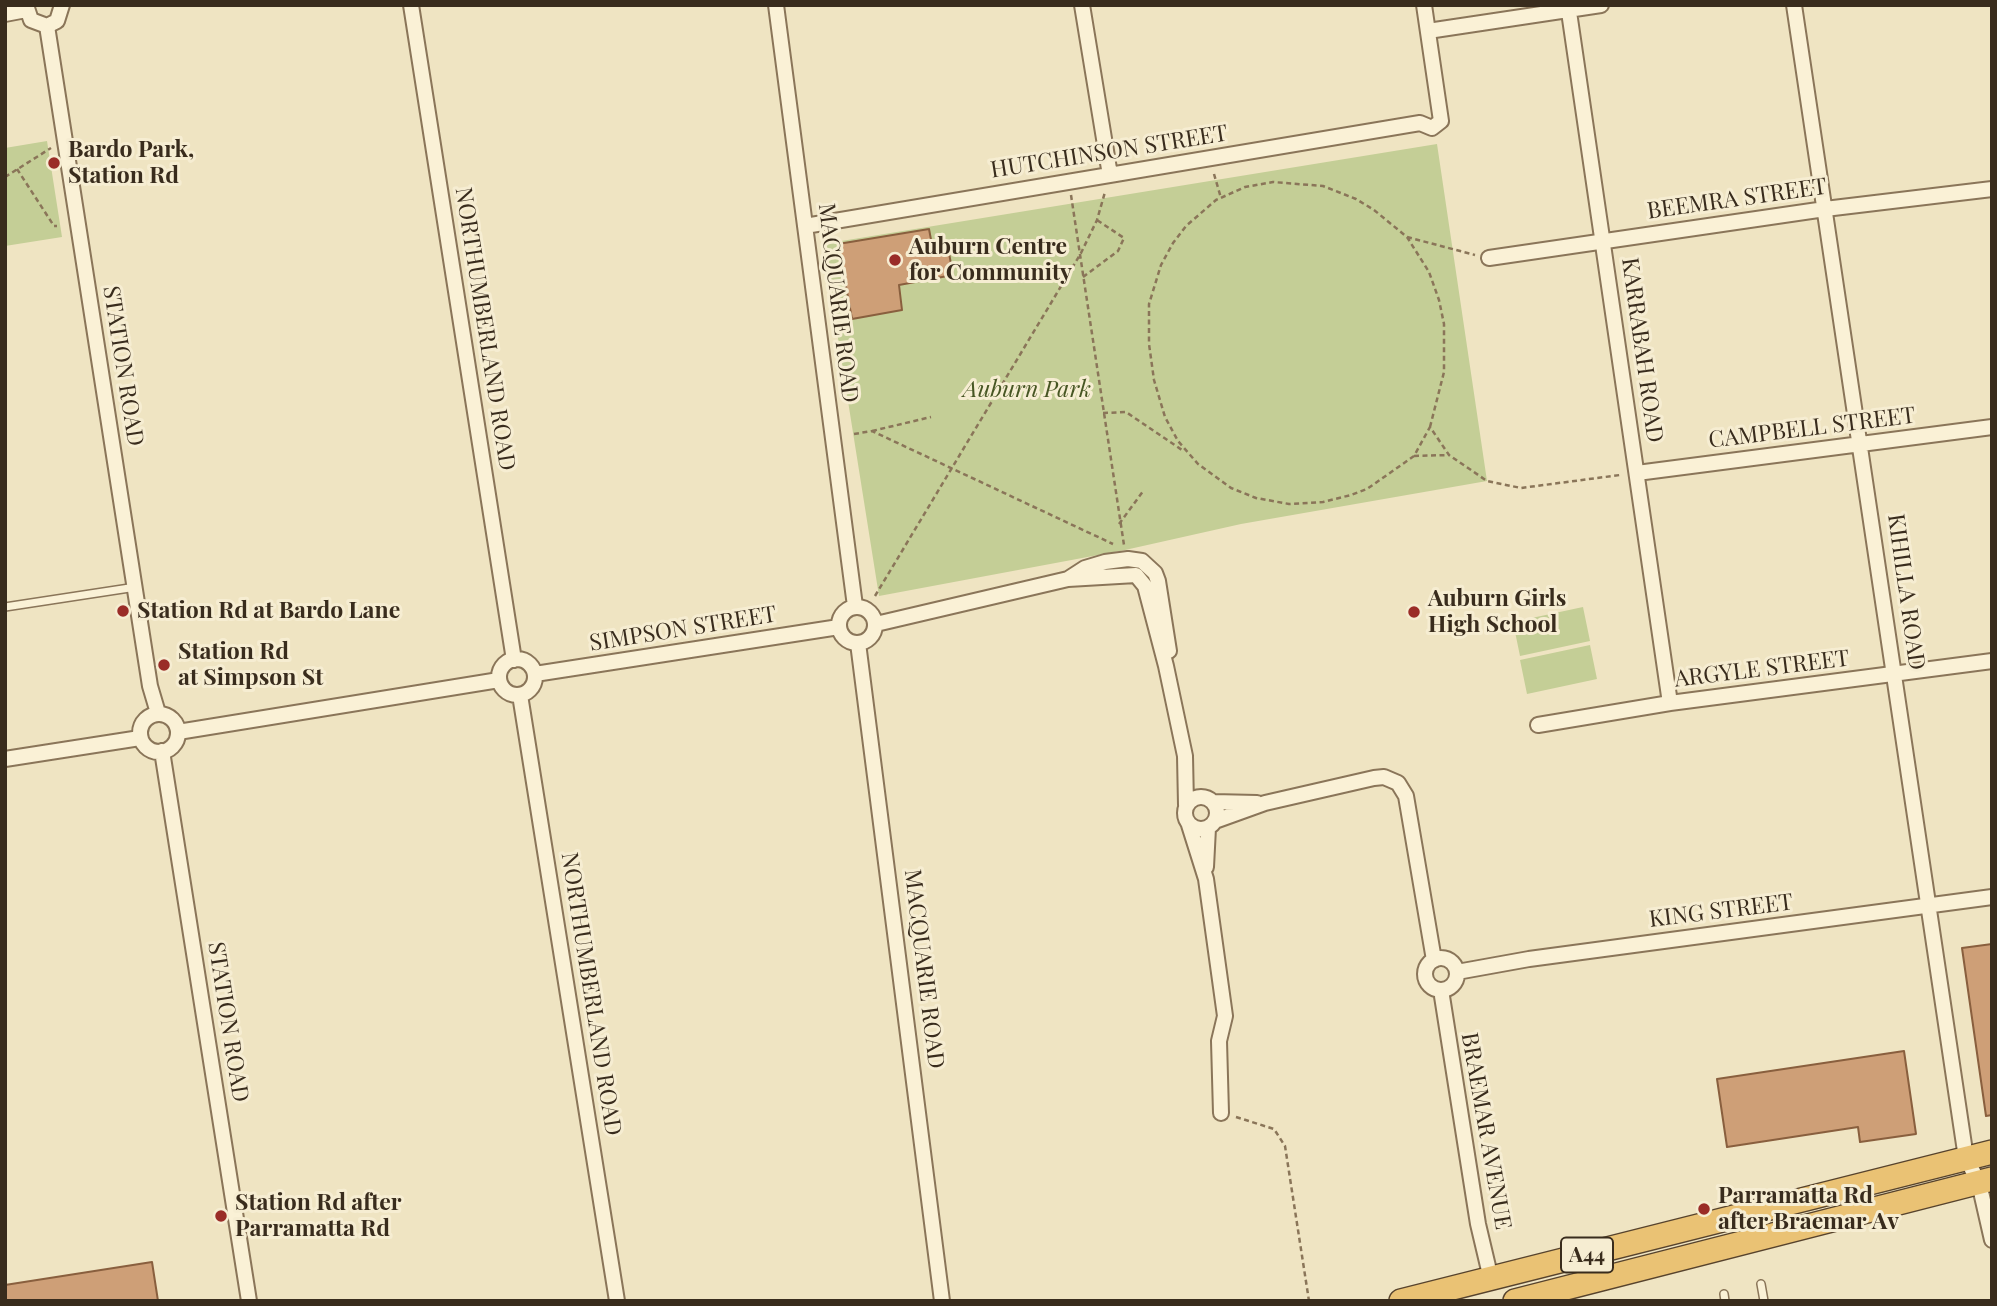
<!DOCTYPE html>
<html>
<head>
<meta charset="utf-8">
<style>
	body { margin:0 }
	#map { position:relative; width:1997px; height:1306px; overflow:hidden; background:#efe4c2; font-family:"Playfair Display",serif }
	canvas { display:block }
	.frame { position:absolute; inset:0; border:7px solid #392c1d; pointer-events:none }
</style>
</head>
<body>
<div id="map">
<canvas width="1997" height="1306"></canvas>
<div class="frame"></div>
</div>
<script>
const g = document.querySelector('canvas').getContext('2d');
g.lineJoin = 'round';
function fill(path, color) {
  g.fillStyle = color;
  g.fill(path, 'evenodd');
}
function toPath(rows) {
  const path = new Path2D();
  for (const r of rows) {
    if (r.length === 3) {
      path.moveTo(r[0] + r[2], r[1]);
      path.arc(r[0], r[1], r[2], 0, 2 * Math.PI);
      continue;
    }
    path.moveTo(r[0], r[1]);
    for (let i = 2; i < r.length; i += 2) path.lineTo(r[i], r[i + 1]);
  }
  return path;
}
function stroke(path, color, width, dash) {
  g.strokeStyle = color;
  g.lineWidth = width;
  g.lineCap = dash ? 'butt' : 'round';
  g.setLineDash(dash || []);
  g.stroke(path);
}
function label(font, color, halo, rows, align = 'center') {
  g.font = font + ' "Playfair Display",serif';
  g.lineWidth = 6;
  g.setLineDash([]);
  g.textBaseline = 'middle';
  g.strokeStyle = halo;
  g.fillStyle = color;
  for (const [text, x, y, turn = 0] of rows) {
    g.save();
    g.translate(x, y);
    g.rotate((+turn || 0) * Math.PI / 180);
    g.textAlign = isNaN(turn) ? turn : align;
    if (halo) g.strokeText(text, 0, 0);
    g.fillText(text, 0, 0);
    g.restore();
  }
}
const green = toPath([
	[47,141,62,237,5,246,5,148],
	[1437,144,1487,481,1241,524,1125,550,879,596,823,244],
	[1583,607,1590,641,1520,656,1513,622],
	[1590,645,1597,679,1527,694,1520,660]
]);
const building = toPath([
	[929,229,932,245,947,242,953,275,899,285,902,310,852,319,838,244,929,229],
	[1992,944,1992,1115,1986,1116,1962,948,1992,944],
	[1904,1051,1916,1134,1860,1142,1858,1127,1727,1147,1717,1079,1904,1051],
	[152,1262,158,1301,6,1301,5,1285,152,1262]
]);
const path = toPath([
	[17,169,54,226,57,226],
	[1214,174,1221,198],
	[5,177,51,148],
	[1071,195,1124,545],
	[1407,237,1475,255],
	[1083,277,1118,251,1124,238,1097,220],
	[1103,413,1126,412,1182,450],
	[1430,427,1444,372,1444,324,1439,300,1429,272,1407,237,1374,210,1356,199,1323,186,1273,182,1245,187,1216,200,1186,226,1173,243,1161,265,1149,304,1149,344,1154,380,1165,417,1178,441,1198,464,1231,488,1256,498,1289,504,1323,502,1351,495,1367,489,1414,456,1430,427,1449,455,1487,481,1521,488,1620,475],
	[872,431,931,417],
	[854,434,872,431,1113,544],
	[1414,456,1449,455],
	[1119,524,1144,490],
	[875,596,1081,253,1097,220,1105,192],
	[1236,1117,1274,1129,1285,1146,1309,1301]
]);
const service = toPath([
	[5,607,136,587],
	[1761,1284,1764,1301],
	[1724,1294,1725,1301]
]);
const minor = toPath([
	[26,5,31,20,47,26,57,21,62,5],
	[411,5,514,660],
	[776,5,855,606],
	[1082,5,1110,175],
	[1568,5,1670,703],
	[1794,5,1966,1158,1979,1183,1992,1240],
	[5,14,26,10],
	[47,26,150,686,158,713],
	[1428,31,1601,5],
	[805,226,1420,123,1432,128,1441,121,1424,5],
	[1489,258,1825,209,1992,189],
	[1637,473,1992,427],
	[1068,579,1085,568,1105,562,1128,559,1142,561,1155,573,1158,581,1169,651],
	[857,625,18],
	[876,624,1068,579,1136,575,1145,586,1166,666,1185,756,1186,805],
	[858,643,942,1301],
	[517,677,18],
	[535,674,839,627],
	[520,695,617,1301],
	[159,733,19],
	[1538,725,1670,703,1992,661],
	[178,732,499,680],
	[162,751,249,1301],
	[5,759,140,738],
	[1201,813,16],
	[1213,802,1257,803],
	[1215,821,1265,803,1374,778,1384,777,1398,783,1406,796,1434,960],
	[1189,825,1206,879,1225,1016,1219,1041,1221,1113],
	[1206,867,1208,828],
	[1441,974,16],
	[1457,972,1529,959,1992,897],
	[1441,990,1478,1224,1491,1279]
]);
const trunk = toPath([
	[1401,1301,1992,1152],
	[1515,1301,1992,1179]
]);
const markers = [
	[54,163,7,"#9a2c27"],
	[895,260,7,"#9a2c27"],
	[123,611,7,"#9a2c27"],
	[1414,612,7,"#9a2c27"],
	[164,665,7,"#9a2c27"],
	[1704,1209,7,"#9a2c27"],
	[221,1216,7,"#9a2c27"]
];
const shields = [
	[1587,1255,52]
];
const shieldNames = [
	["A44",1587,1255]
];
const poiNames = [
	["Bardo Park,",68,150],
	["Station Rd",68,176],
	["Auburn Centre",909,247],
	["for Community",909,273],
	["Auburn Girls",1428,599],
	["High School",1428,625],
	["Station Rd at Bardo Lane",137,611],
	["Station Rd",178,652],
	["at Simpson St",178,678],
	["Parramatta Rd",1718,1196],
	["after Braemar Av",1718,1222],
	["Station Rd after",235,1203],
	["Parramatta Rd",235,1229]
];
const streetNames = [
	["HUTCHINSON STREET",1109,152,-9],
	["BEEMRA STREET",1737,199,-8],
	["MACQUARIE ROAD",838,303,83],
	["NORTHUMBERLAND ROAD",485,329,81],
	["KARRABAH ROAD",1642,350,82],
	["STATION ROAD",123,366,81],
	["CAMPBELL STREET",1812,428,-7],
	["KIHILLA ROAD",1906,592,82],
	["SIMPSON STREET",683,629,-9],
	["ARGYLE STREET",1762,669,-7],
	["KING STREET",1721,911,-7],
	["MACQUARIE ROAD",924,969,83],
	["NORTHUMBERLAND ROAD",591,994,81],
	["STATION ROAD",228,1022,81],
	["BRAEMAR AVENUE",1486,1131,80]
];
const parkNames = [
	["Auburn Park",1027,390]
];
fill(green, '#c4ce96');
fill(building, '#ce9f77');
stroke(building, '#895f3e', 2);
stroke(service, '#8a7559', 10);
stroke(minor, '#8a7559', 18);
stroke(trunk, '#57432d', 26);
stroke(path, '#8a7559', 2.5, [5, 3.5]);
stroke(service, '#faf1d6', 7);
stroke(minor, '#faf1d6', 14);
stroke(trunk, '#eac274', 23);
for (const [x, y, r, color] of markers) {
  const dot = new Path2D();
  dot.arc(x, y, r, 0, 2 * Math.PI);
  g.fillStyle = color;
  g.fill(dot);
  stroke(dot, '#f6edd2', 2.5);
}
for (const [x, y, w] of shields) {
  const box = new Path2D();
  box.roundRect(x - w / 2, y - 17.5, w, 35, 5);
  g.fillStyle = '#f6edd2';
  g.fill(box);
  stroke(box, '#392c1d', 2);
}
label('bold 21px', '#392c1d', null, shieldNames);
label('bold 23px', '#392c1d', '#f6edd2', poiNames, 'left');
label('23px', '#392c1d', '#f6edd2', streetNames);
label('italic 23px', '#475623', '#f6edd2', parkNames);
</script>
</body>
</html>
